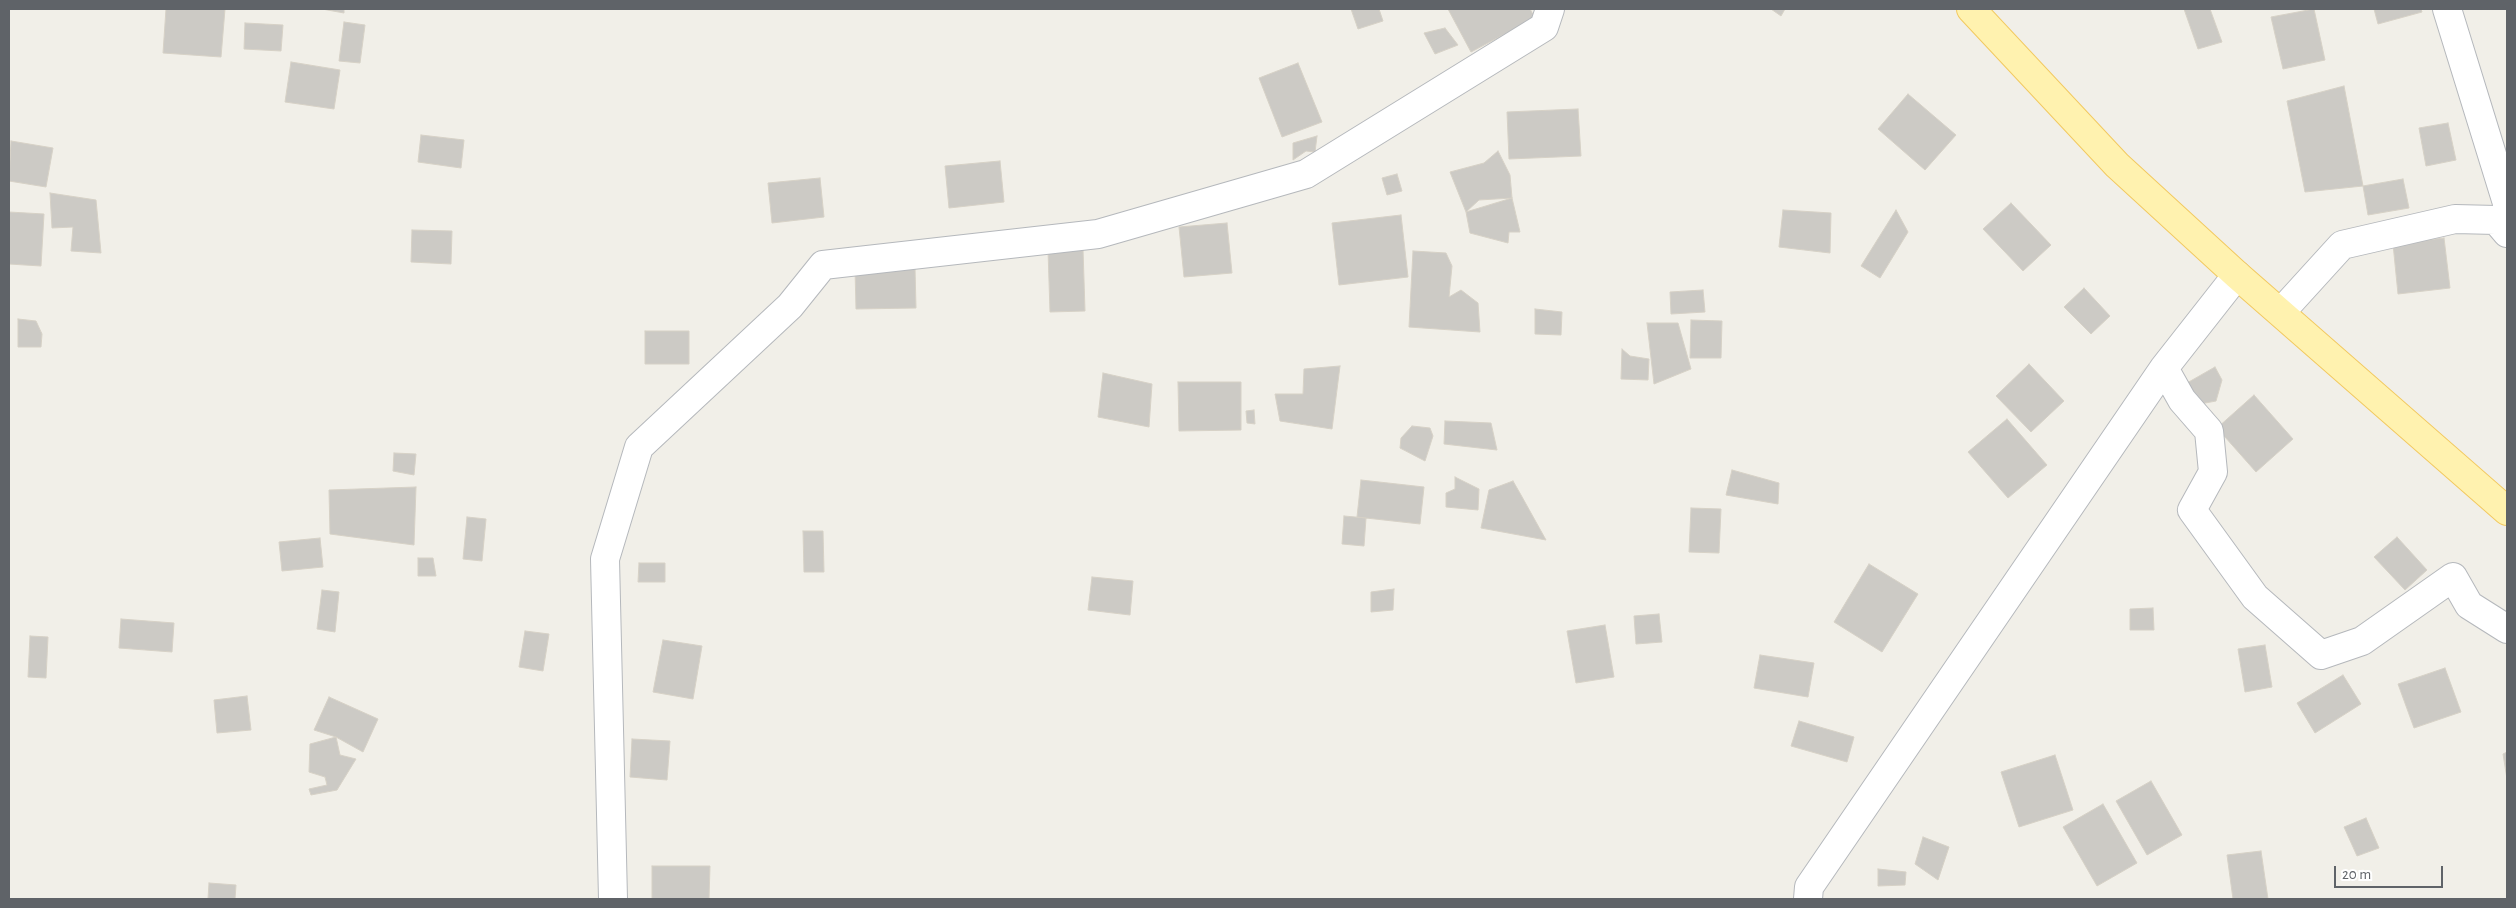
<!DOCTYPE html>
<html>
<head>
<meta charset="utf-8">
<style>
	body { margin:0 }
	#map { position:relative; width:2516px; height:908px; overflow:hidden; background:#f1efe8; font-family:"Alegreya Sans",sans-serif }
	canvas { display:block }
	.frame { position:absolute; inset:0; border:10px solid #5f6368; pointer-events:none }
	.scale { position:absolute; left:2334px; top:866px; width:109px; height:22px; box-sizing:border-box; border:2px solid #5f6368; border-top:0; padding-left:6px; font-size:15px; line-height:18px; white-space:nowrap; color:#5f6368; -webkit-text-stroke:4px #fff; paint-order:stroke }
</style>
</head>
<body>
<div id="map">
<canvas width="2516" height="908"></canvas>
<div class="frame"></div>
<div class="scale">20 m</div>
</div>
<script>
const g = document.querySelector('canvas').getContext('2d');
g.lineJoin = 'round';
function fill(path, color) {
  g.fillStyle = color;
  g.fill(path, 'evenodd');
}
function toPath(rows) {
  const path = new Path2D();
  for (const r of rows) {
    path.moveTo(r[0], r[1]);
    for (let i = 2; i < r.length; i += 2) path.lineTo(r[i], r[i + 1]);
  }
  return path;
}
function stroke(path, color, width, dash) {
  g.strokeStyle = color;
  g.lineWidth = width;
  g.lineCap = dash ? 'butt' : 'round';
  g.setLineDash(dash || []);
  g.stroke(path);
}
const building = toPath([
	[166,9,225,9,221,57,163,53,166,9],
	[322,9,344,9,344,13,322,9],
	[1351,9,1379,9,1383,21,1358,29,1351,9],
	[1448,9,1530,9,1535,18,1471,52,1448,9],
	[1771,9,1785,9,1781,16,1771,9],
	[2184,9,2210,9,2222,42,2198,49,2184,9],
	[2314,9,2325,60,2283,69,2271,17,2314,9],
	[2374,9,2421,9,2422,12,2378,24,2374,9],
	[344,22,365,25,360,63,339,61,344,22],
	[245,23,283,25,281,51,244,49,245,23],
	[1445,28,1458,45,1435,54,1424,33,1445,28],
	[291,62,340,70,334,109,285,102,291,62],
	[1298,63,1322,122,1282,137,1259,78,1298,63],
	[2344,86,2363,186,2305,192,2287,101,2344,86],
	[1908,94,1956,135,1925,170,1878,129,1908,94],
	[1578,109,1581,156,1509,159,1507,112,1578,109],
	[2448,123,2456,160,2426,166,2419,128,2448,123],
	[421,135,464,140,461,168,418,162,421,135],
	[1317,136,1315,152,1306,151,1293,160,1293,143,1317,136],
	[11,141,53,148,46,187,9,181,11,141],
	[1498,151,1510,175,1512,198,1479,200,1466,212,1450,172,1484,163,1498,151],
	[1000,161,1004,202,949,208,945,166,1000,161],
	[1397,174,1402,191,1387,195,1382,178,1397,174],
	[820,178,824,217,772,223,768,183,820,178],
	[2403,179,2409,208,2368,215,2363,186,2403,179],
	[50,193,96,200,101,253,71,251,73,227,52,228,50,193],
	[1512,198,1520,232,1509,232,1508,243,1470,233,1466,212,1512,198],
	[2011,203,2051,245,2023,271,1983,229,2011,203],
	[1783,210,1831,213,1830,253,1779,247,1783,210],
	[1896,210,1908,232,1880,278,1861,266,1896,210],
	[9,212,44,214,41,266,9,264,9,212],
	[1401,215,1408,277,1339,285,1332,223,1401,215],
	[1227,223,1232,273,1184,277,1179,227,1227,223],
	[412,230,452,231,451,264,411,262,412,230],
	[2444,238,2450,288,2398,294,2393,244,2444,238],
	[1083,249,1085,311,1050,312,1048,250,1083,249],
	[1413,251,1446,253,1452,266,1449,297,1461,290,1478,303,1480,332,1409,327,1413,251],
	[915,268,916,308,856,309,855,269,915,268],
	[2084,288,2110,316,2091,334,2064,307,2084,288],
	[1703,290,1705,312,1671,314,1670,292,1703,290],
	[1535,309,1562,312,1561,335,1535,334,1535,309],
	[18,319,36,321,42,334,41,347,18,347,18,319],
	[1691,320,1722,321,1721,358,1690,358,1691,320],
	[1647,323,1678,323,1691,369,1654,384,1647,323],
	[645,331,689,331,689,364,645,364,645,331],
	[1622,349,1630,356,1649,359,1648,380,1621,379,1622,349],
	[2029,364,2064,401,2031,432,1996,396,2029,364],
	[1340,366,1332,429,1280,421,1275,394,1303,394,1304,369,1340,366],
	[2215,367,2222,380,2216,401,2200,404,2187,383,2215,367],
	[1103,373,1152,384,1149,427,1098,417,1103,373],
	[1178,382,1241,382,1241,430,1179,431,1178,382],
	[2254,395,2293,439,2256,472,2217,428,2254,395],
	[1254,410,1255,424,1247,423,1246,411,1254,410],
	[2007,419,2047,465,2008,498,1968,452,2007,419],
	[1445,421,1491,423,1497,450,1444,444,1445,421],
	[1412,426,1430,428,1433,436,1425,461,1400,448,1401,438,1412,426],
	[394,453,416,454,414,475,393,471,394,453],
	[1732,470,1779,483,1778,504,1726,495,1732,470],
	[1455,477,1479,489,1478,510,1446,507,1446,493,1455,489,1455,477],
	[1361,480,1424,487,1420,524,1357,517,1361,480],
	[1513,481,1521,495,1546,540,1481,528,1489,490,1513,481],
	[416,487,414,545,330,534,329,490,416,487],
	[1691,508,1721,509,1719,553,1689,552,1691,508],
	[1344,516,1366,518,1364,546,1342,544,1344,516],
	[467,517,486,519,482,561,463,559,467,517],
	[803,531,823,531,824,572,804,572,803,531],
	[2397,537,2427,570,2405,590,2374,557,2397,537],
	[320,538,323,567,282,571,279,542,320,538],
	[418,558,433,558,436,576,418,576,418,558],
	[639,563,665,563,665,582,638,582,639,563],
	[1869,564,1918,594,1882,652,1834,622,1869,564],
	[1092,577,1133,581,1130,615,1088,610,1092,577],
	[1394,589,1393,610,1371,612,1371,592,1394,589],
	[322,590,339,592,335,632,317,629,322,590],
	[2153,608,2154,630,2130,630,2130,609,2153,608],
	[1659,614,1662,642,1636,644,1634,616,1659,614],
	[121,619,174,623,172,652,119,648,121,619],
	[1605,625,1614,677,1576,683,1567,631,1605,625],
	[525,631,549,634,543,671,519,667,525,631],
	[30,636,48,637,46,678,28,677,30,636],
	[663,640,702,646,693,699,653,692,663,640],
	[2265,645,2272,687,2245,692,2238,649,2265,645],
	[1760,655,1814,663,1808,697,1754,688,1760,655],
	[2445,668,2461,712,2414,728,2398,684,2445,668],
	[2343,675,2361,704,2315,733,2297,703,2343,675],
	[247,696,251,730,217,733,214,700,247,696],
	[329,697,378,719,363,752,336,737,314,730,329,697],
	[1799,721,1854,737,1847,762,1791,746,1799,721],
	[336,737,340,755,356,759,337,790,311,795,309,789,327,785,325,777,309,772,310,744,336,737],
	[632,739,670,741,667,780,630,777,632,739],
	[2507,752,2507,779,2503,754,2507,752],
	[2055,755,2073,810,2019,827,2001,772,2055,755],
	[2151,781,2182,835,2147,855,2116,801,2151,781],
	[2103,804,2137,863,2097,886,2063,827,2103,804],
	[2366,818,2379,848,2357,856,2344,827,2366,818],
	[1923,837,1949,847,1938,880,1915,864,1923,837],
	[2261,851,2268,899,2233,899,2227,855,2261,851],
	[652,866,710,866,709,899,652,899,652,866],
	[1878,869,1906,872,1905,885,1878,886,1878,869],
	[209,883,236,885,235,899,208,899,209,883]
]);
const minor = toPath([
	[2447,9,2507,203],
	[2281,312,2342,245,2455,219,2496,220,2507,233],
	[2164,368,2182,400,2209,431,2213,472,2192,510,2255,597,2321,655,2362,641,2453,577,2469,605,2507,629],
	[613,899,605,559,639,447,790,306,823,265,1098,234,1306,174,1544,27,1550,9],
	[1808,899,1809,887,2164,368,2237,275]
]);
const major = toPath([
	[1971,9,2117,165,2237,275,2507,511]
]);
fill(building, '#cccac5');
stroke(building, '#d6d1c6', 1);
stroke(minor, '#b5b8bc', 30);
stroke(major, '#f2c960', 30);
stroke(minor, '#fff', 28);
stroke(major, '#fff2af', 28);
</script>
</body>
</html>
